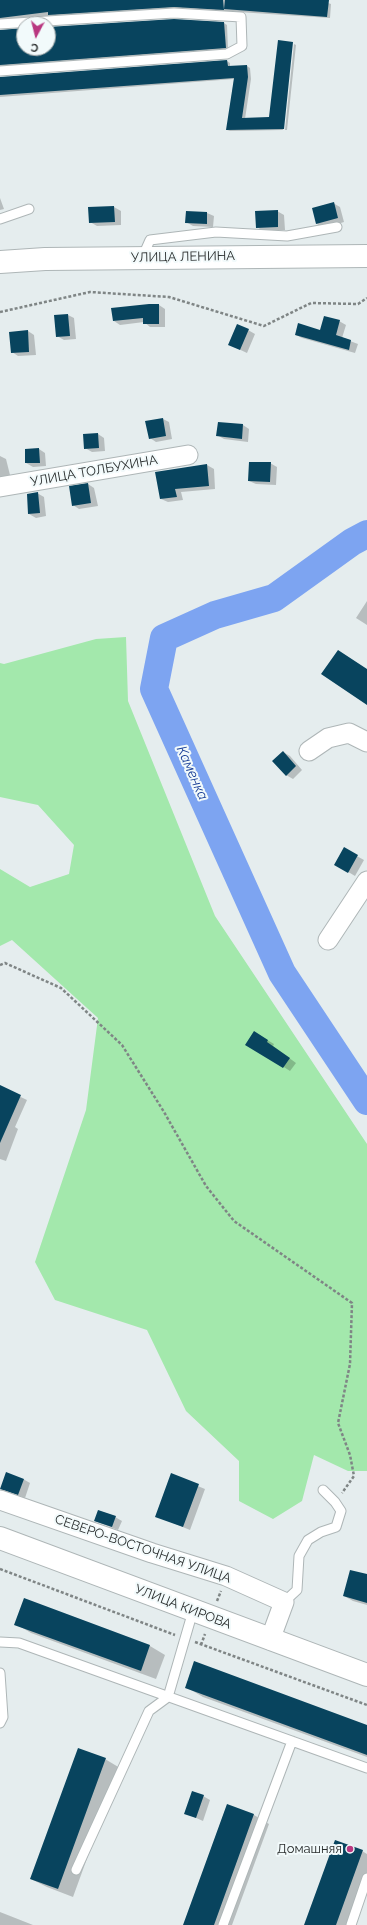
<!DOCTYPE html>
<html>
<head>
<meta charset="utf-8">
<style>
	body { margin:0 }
	#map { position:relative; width:367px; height:1925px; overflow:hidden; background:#e5edee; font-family:Raleway,sans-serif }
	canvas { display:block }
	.north { position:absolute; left:16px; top:16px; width:40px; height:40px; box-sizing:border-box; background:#f2fafb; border:1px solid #a2a8a9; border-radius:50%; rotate:187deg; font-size:11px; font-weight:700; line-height:16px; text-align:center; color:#292d2d }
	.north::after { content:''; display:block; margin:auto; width:14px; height:18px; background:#b93780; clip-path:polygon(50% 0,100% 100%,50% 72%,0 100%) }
</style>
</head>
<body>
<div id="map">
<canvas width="367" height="1925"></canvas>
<div class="north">С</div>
</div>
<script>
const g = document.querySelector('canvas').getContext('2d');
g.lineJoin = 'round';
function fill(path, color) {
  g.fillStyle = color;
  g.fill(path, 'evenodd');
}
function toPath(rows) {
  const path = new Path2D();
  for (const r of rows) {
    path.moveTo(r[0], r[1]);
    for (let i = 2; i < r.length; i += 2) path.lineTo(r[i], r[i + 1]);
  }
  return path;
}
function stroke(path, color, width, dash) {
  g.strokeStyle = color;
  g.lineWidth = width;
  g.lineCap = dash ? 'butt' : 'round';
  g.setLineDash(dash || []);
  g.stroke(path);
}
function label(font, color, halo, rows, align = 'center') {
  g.font = font + ' Raleway,sans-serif';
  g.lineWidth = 4;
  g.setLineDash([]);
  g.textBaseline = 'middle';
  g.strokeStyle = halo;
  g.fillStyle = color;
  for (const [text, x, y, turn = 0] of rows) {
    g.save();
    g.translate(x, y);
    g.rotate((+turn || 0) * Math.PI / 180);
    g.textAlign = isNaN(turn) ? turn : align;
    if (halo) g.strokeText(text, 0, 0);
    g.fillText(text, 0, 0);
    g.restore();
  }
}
const green = toPath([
	[126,637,128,701,215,916,367,1144,367,1471,348,1471,314,1455,302,1501,273,1519,239,1501,239,1461,186,1411,147,1330,55,1300,35,1262,86,1110,98,1018,12,940,0,946,0,869,30,887,69,874,74,845,38,805,0,797,0,663,4,664,96,639]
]);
const water = toPath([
	[367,526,367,540,352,542,367,526]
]);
const shadow = toPath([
	[0,0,291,0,328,3,331,4,330,18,177,8,3,19,0,21],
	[174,20,224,23,227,25,228,49,3,66,0,68,0,31,24,29,24,48,48,48,48,28],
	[292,43,283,130,230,131,227,130,234,79,0,97,0,78,227,61,230,63,230,67,247,66,250,68,251,79,245,119,270,118],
	[294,44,296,45,287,130,285,130],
	[0,198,4,209,0,210],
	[333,203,340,207,344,222,324,228,317,224,313,209],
	[114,207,121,211,121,225,97,226,90,222],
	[277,211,284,215,285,230,263,231,257,227],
	[187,212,207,213,214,216,213,227,193,226,186,222],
	[159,305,165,309,165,327,150,327,144,322,120,325,114,321],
	[68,315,74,318,76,339,64,340,57,336],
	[339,321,346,325,342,338,358,344,355,353,302,338,296,335,321,331],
	[248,330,255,334,247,353,230,345],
	[28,331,34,335,36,355,18,356,12,352],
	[163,419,169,422,172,439,156,442,150,438],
	[243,425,249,429,248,442,224,439,217,435],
	[98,434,104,438,105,451,92,452,85,448],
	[39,449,45,453,46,466,33,467,26,463],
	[0,456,6,459,10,475,0,478],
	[270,463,277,467,276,485,256,484,249,481],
	[207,465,214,469,215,489,181,492,183,500,168,502,161,499],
	[88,484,94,488,98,506,79,509,73,505],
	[37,493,44,497,46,516,36,518,29,514],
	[367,601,367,625,356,618],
	[283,752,290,756,302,770,293,779,286,775],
	[344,849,364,860,355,876,335,864],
	[254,1032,274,1044,273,1046,296,1063,290,1071,267,1056],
	[2,1088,27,1100,15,1127,18,1129,6,1161,0,1159,0,1093],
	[171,1475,205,1489,190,1530,156,1516],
	[23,1479,30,1483,25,1498,1,1489],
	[115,1517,122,1521,118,1530,95,1521],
	[367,1575,367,1605,353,1601,344,1596],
	[25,1600,150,1646,165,1655,156,1679,31,1633,16,1624],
	[186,1687,367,1726,367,1757,203,1697],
	[105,1759,120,1768,73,1897,47,1887,31,1879],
	[203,1796,210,1800,203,1821,185,1813],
	[227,1805,254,1815,269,1824,232,1925,184,1925],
	[362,1851,367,1854,367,1889,354,1925,305,1925],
	[0,1912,33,1925,0,1925]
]);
const river = toPath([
	[367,534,352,542,274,598,215,615,164,638,154,689,282,973,367,1101]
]);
const building = toPath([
	[0,0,223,0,224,10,174,7,48,15,48,12,0,18],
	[225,0,329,0,327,17,224,9],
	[174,19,224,22,226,48,0,65,0,30,24,28,24,48,48,48,48,27],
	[278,40,293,42,284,129,226,130,234,78,0,95,0,77,227,60,228,66,247,65,248,77,242,118,269,117],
	[334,202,338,218,316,224,312,208],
	[114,206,115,222,89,223,88,207],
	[278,210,278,227,256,228,255,211],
	[186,211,207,212,207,224,185,223],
	[149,304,159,304,159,324,143,324,143,318,113,321,111,308],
	[68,314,70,336,56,337,54,315],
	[324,316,340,320,336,335,351,340,349,350,295,335,298,323,320,330],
	[237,324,249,329,240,350,228,345],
	[28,330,29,352,11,353,9,332],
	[163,418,166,436,149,439,145,421],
	[218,422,243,424,242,439,216,436],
	[98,433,99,448,84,449,83,434],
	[39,448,40,463,25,463,25,449],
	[249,462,271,462,270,482,248,481],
	[207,464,209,486,175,489,177,497,160,499,155,472],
	[88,483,91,503,72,506,69,486],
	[38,492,40,513,28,514,27,494],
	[338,650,367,669,367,705,321,674],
	[283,751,296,766,286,776,272,761],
	[344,847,358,855,348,873,334,865],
	[254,1031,268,1040,267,1042,290,1058,283,1068,245,1045],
	[0,1085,21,1095,0,1143],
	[6,1472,24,1479,18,1495,0,1489],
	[171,1473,199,1484,183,1527,155,1517],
	[98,1510,116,1516,112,1527,94,1521],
	[350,1570,367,1574,367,1603,343,1596],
	[24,1598,150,1645,141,1671,14,1625],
	[194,1661,367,1725,367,1755,185,1688],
	[78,1748,106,1758,58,1889,30,1879],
	[192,1791,204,1795,196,1818,184,1814],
	[227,1804,254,1814,214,1925,183,1925],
	[335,1840,363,1850,336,1925,304,1925]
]);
const path = toPath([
	[0,312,90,292,169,297,264,326,311,303,358,304,367,298],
	[0,965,5,963,61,988,122,1045,164,1112,206,1186,234,1221,352,1303,350,1364,338,1423,350,1455,354,1476,342,1493],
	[0,1569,175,1635],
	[217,1601,221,1591],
	[195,1642,367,1705],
	[201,1645,205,1634]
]);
const service = toPath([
	[0,24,174,13,241,17,242,46,227,54,0,71],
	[0,219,29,209],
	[142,258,150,240,216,232,287,236,337,227],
	[284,1602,297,1590,299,1556,308,1540,321,1532,336,1527,341,1511,335,1502,323,1490],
	[0,1642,19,1643,367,1768],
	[0,1673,3,1717,0,1723],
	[76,1870,149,1711,168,1697,193,1611],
	[223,1925,292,1741],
	[351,1925,367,1878]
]);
const minor = toPath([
	[0,487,188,455],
	[309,751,328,738,349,733,367,742],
	[328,940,367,881],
	[0,1500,152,1553,226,1576,284,1602,270,1640]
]);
const tertiary = toPath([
	[0,1538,367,1675]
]);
const primary = toPath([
	[0,262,45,259,367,256]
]);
const markers = [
	[350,1849,4,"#b93780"]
];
const streetNames = [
	["УЛИЦА ЛЕНИНА",183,257,-1],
	["УЛИЦА ТОЛБУХИНА",94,471,-10],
	["СЕВЕРО-ВОСТОЧНАЯ УЛИЦА",143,1549,19],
	["УЛИЦА КИРОВА",183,1607,21]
];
const poiNames = [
	["Домашняя",342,1849]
];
const waterNames = [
	["Каменка",192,773,66]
];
fill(green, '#a3e8ac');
fill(water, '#7da4f1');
stroke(water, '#6480b6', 1);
fill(shadow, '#0003');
stroke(river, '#7da4f1', 28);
fill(building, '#08445e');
stroke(service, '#aeb6b7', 11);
stroke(minor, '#aeb6b7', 21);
stroke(tertiary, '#aeb6b7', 24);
stroke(primary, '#aeb6b7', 24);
stroke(path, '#7f8585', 2.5, [3, 2]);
stroke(service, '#fff', 9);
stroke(minor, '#fff', 19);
stroke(tertiary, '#fff', 22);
stroke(primary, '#fff', 22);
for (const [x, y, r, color] of markers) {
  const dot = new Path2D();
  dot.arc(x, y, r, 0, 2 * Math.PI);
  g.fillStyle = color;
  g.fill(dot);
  stroke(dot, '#f2fafb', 1.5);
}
label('13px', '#292d2d', '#f2fafb', streetNames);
label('13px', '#292d2d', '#f2fafb', poiNames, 'right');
label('italic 14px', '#173d95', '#f2fafb', waterNames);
</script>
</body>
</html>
